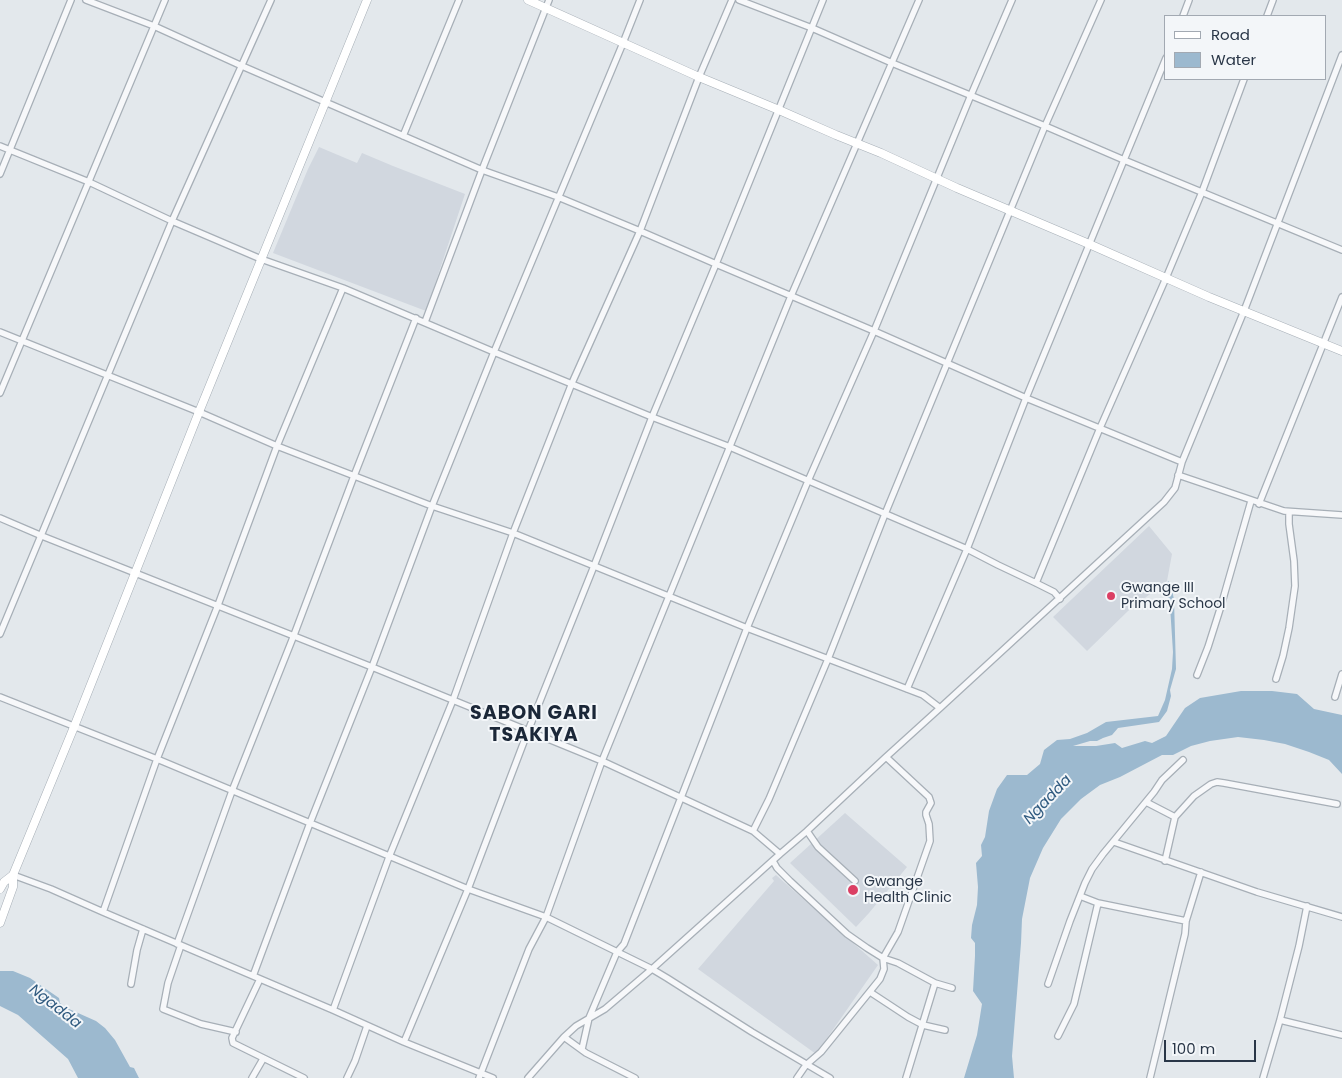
<!DOCTYPE html>
<html>
<head>
<meta charset="utf-8">
<style>
	body { margin:0 }
	#map { position:relative; width:1342px; height:1078px; overflow:hidden; background:#e3e8ec; font-family:Poppins,sans-serif }
	canvas { display:block }
	.legend { position:absolute; left:1164px; top:15px; width:162px; height:65px; box-sizing:border-box; background:#f3f6f9; border:1px solid #a2a9b2; margin:0; padding:6px 9px; list-style:none; font-size:15px; color:#293647 }
	.legend li { display:flex; align-items:center; gap:10px; height:25px }
	.legend b { width:25px; border:1px solid #a2a9b2 }
	.scale { position:absolute; left:1164px; top:1040px; width:92px; height:22px; box-sizing:border-box; border:2px solid #293647; border-top:0; padding-left:6px; font-size:15px; line-height:18px; white-space:nowrap; color:#293647; -webkit-text-stroke:4px #f3f6f9; paint-order:stroke }
</style>
</head>
<body>
<div id="map">
<canvas width="1342" height="1078"></canvas>
<ul class="legend">
<li><b style="height:6px;background:#fff"></b>Road</li>
<li><b style="height:14px;background:#9cb9cf"></b>Water</li>
</ul>
<div class="scale">100 m</div>
</div>
<script>
const g = document.querySelector('canvas').getContext('2d');
g.lineJoin = 'round';
function fill(path, color) {
  g.fillStyle = color;
  g.fill(path, 'evenodd');
}
function toPath(rows) {
  const path = new Path2D();
  for (const r of rows) {
    path.moveTo(r[0], r[1]);
    for (let i = 2; i < r.length; i += 2) path.lineTo(r[i], r[i + 1]);
  }
  return path;
}
function stroke(path, color, width, dash) {
  g.strokeStyle = color;
  g.lineWidth = width;
  g.lineCap = dash ? 'butt' : 'round';
  g.setLineDash(dash || []);
  g.stroke(path);
}
function label(font, color, halo, rows, align = 'center') {
  g.font = font + ' Poppins,sans-serif';
  g.lineWidth = 4;
  g.setLineDash([]);
  g.textBaseline = 'middle';
  g.strokeStyle = halo;
  g.fillStyle = color;
  for (const [text, x, y, turn = 0] of rows) {
    g.save();
    g.translate(x, y);
    g.rotate((+turn || 0) * Math.PI / 180);
    g.textAlign = isNaN(turn) ? turn : align;
    if (halo) g.strokeText(text, 0, 0);
    g.fillText(text, 0, 0);
    g.restore();
  }
}
const built = toPath([
	[319,147,357,163,362,153,393,166,465,194,426,311,273,253,308,169],
	[1149,526,1172,554,1167,581,1128,611,1087,651,1053,617],
	[845,813,907,867,869,913,856,927,790,863],
	[776,875,878,965,816,1054,698,969,774,881,772,878]
]);
const water = toPath([
	[1168,581,1171,584,1174,600,1176,669,1170,690,1171,696,1167,711,1159,722,1118,728,1112,735,1103,738,1097,741,1090,741,1073,746,1096,746,1115,743,1122,748,1145,741,1152,743,1166,736,1185,708,1200,698,1241,691,1272,691,1297,694,1314,709,1342,715,1342,774,1329,760,1309,752,1285,744,1264,740,1238,737,1210,741,1191,746,1173,755,1162,755,1120,777,1100,785,1081,799,1061,819,1043,848,1030,878,1022,919,1021,943,1012,1056,1014,1078,964,1078,977,1035,982,1004,973,991,975,956,975,943,971,938,972,925,977,905,978,887,976,863,982,856,981,845,985,837,989,811,997,789,1007,775,1027,775,1040,764,1044,750,1057,740,1070,739,1087,733,1106,722,1158,716,1165,700,1172,669,1173,652,1170,606,1166,591],
	[0,971,13,971,30,978,59,998,60,1003,69,1009,96,1021,105,1028,115,1040,130,1067,134,1068,139,1078,78,1078,68,1059,18,1015,0,1006]
]);
const street = toPath([
	[86,0,154,26,242,66,482,170,558,197,640,231,716,264,874,331,1026,398,1182,462],
	[739,0,812,28,892,63,1045,126,1124,160,1342,250],
	[1183,16,1189,0],
	[1267,16,1273,0],
	[403,136,459,0],
	[0,146,89,182,172,221,261,259,343,288,494,352,652,417,730,447,967,549,998,565,1036,583,1054,592,1060,599],
	[0,174,71,0],
	[425,322,482,170,549,0],
	[0,332,199,412,277,446,432,506,513,533,747,628,923,695,940,708,886,757],
	[0,393,165,0],
	[1178,475,1284,511,1342,515],
	[1259,504,1342,297],
	[0,518,42,536,372,667,602,761,753,831,780,854,807,831,818,847,855,881],
	[1036,583,1100,428,1166,278,1202,192,1244,79],
	[0,634,172,221,271,0],
	[1197,675,1208,647,1221,606,1251,501],
	[1276,679,1283,656,1289,628,1295,586,1294,561,1289,524,1289,512],
	[907,689,967,549,1026,398,1166,58],
	[0,697,157,759,468,889,546,917,652,969,780,854],
	[1335,697,1342,674],
	[940,708,1164,502,1175,488,1182,462,1244,311,1342,55],
	[1146,802,1175,817],
	[753,831,769,799,828,659,885,514,1045,126,1101,0],
	[1114,842,1257,892,1342,917],
	[773,861,777,868,790,881,847,934,867,948,883,958,898,963,935,983,952,988],
	[1165,861,1175,817,1194,796,1211,784,1217,782,1224,783,1337,804],
	[13,875,51,889,103,912,333,1010,404,1042,493,1078],
	[1080,896,1098,903,1186,921],
	[103,912,157,759,218,605,277,446,343,288],
	[177,944,232,791,294,635,354,476,416,318],
	[181,945,168,983,163,1009,201,1024,236,1032],
	[253,976,310,823,372,667,432,506,494,352,623,43,640,0],
	[260,979,232,1038,233,1043,304,1078],
	[131,984,137,950,143,929],
	[1048,984,1070,921,1085,883,1092,869,1103,854,1154,792,1162,780,1183,760],
	[870,992,908,1017,923,1025,945,1030],
	[333,1010,389,857,453,700,513,533,572,383,640,231,699,77,732,0],
	[1280,1020,1342,1035],
	[1058,1036,1074,1004,1098,903],
	[564,1037,576,1026,605,1009,652,969,667,978,752,1032,830,1078],
	[404,1042,468,889,528,731,594,566,652,417,716,264,823,0],
	[582,1049,589,1018,617,952,624,944,747,628,808,481,874,331,971,95,1012,0],
	[252,1078,263,1059],
	[347,1078,355,1061,367,1026],
	[479,1078,529,949,546,917,602,761,791,296,919,0],
	[528,1078,564,1037,586,1053,635,1078],
	[797,1078,806,1065,821,1052,880,979,884,969,883,958,898,932,930,841,929,824,926,815,926,812,931,803,929,797,886,757,807,831],
	[906,1078,935,983],
	[1150,1078,1185,934,1186,921,1201,872],
	[1263,1078,1280,1020,1299,946,1307,906]
]);
const secondary = toPath([
	[528,0,699,77,779,110,836,135,881,153,957,188,1089,244,1209,297,1342,351],
	[0,889,4,882,13,875],
	[0,923,13,887,13,875,74,727,199,412,367,0]
]);
const markers = [
	[1111,596,5,"#db3f64"],
	[853,890,6,"#db3f64"]
];
const poiNames = [
	["Gwange III",1121,588],
	["Primary School",1121,604],
	["Gwange",864,882],
	["Health Clinic",864,898]
];
const waterNames = [
	["Ngadda",1048,800,-46],
	["Ngadda",55,1007,38]
];
const districtNames = [
	["SABON GARI",534,714],
	["TSAKIYA",534,736]
];
fill(built, '#d1d7df');
fill(water, '#9cb9cf');
stroke(street, '#a7afb7', 8);
stroke(secondary, '#a7afb7', 9);
stroke(street, '#f7f8fa', 5.5);
stroke(secondary, '#fff', 8);
for (const [x, y, r, color] of markers) {
  const dot = new Path2D();
  dot.arc(x, y, r, 0, 2 * Math.PI);
  g.fillStyle = color;
  g.fill(dot);
  stroke(dot, '#f3f6f9', 2);
}
label('14px', '#293647', '#f3f6f9', poiNames, 'left');
label('italic 15px', '#2f5a7f', '#f3f6f9', waterNames);
g.letterSpacing = '1px';
label('bold 19px', '#1b2738', '#f3f6f9', districtNames);
g.letterSpacing = '0px';
</script>
</body>
</html>
